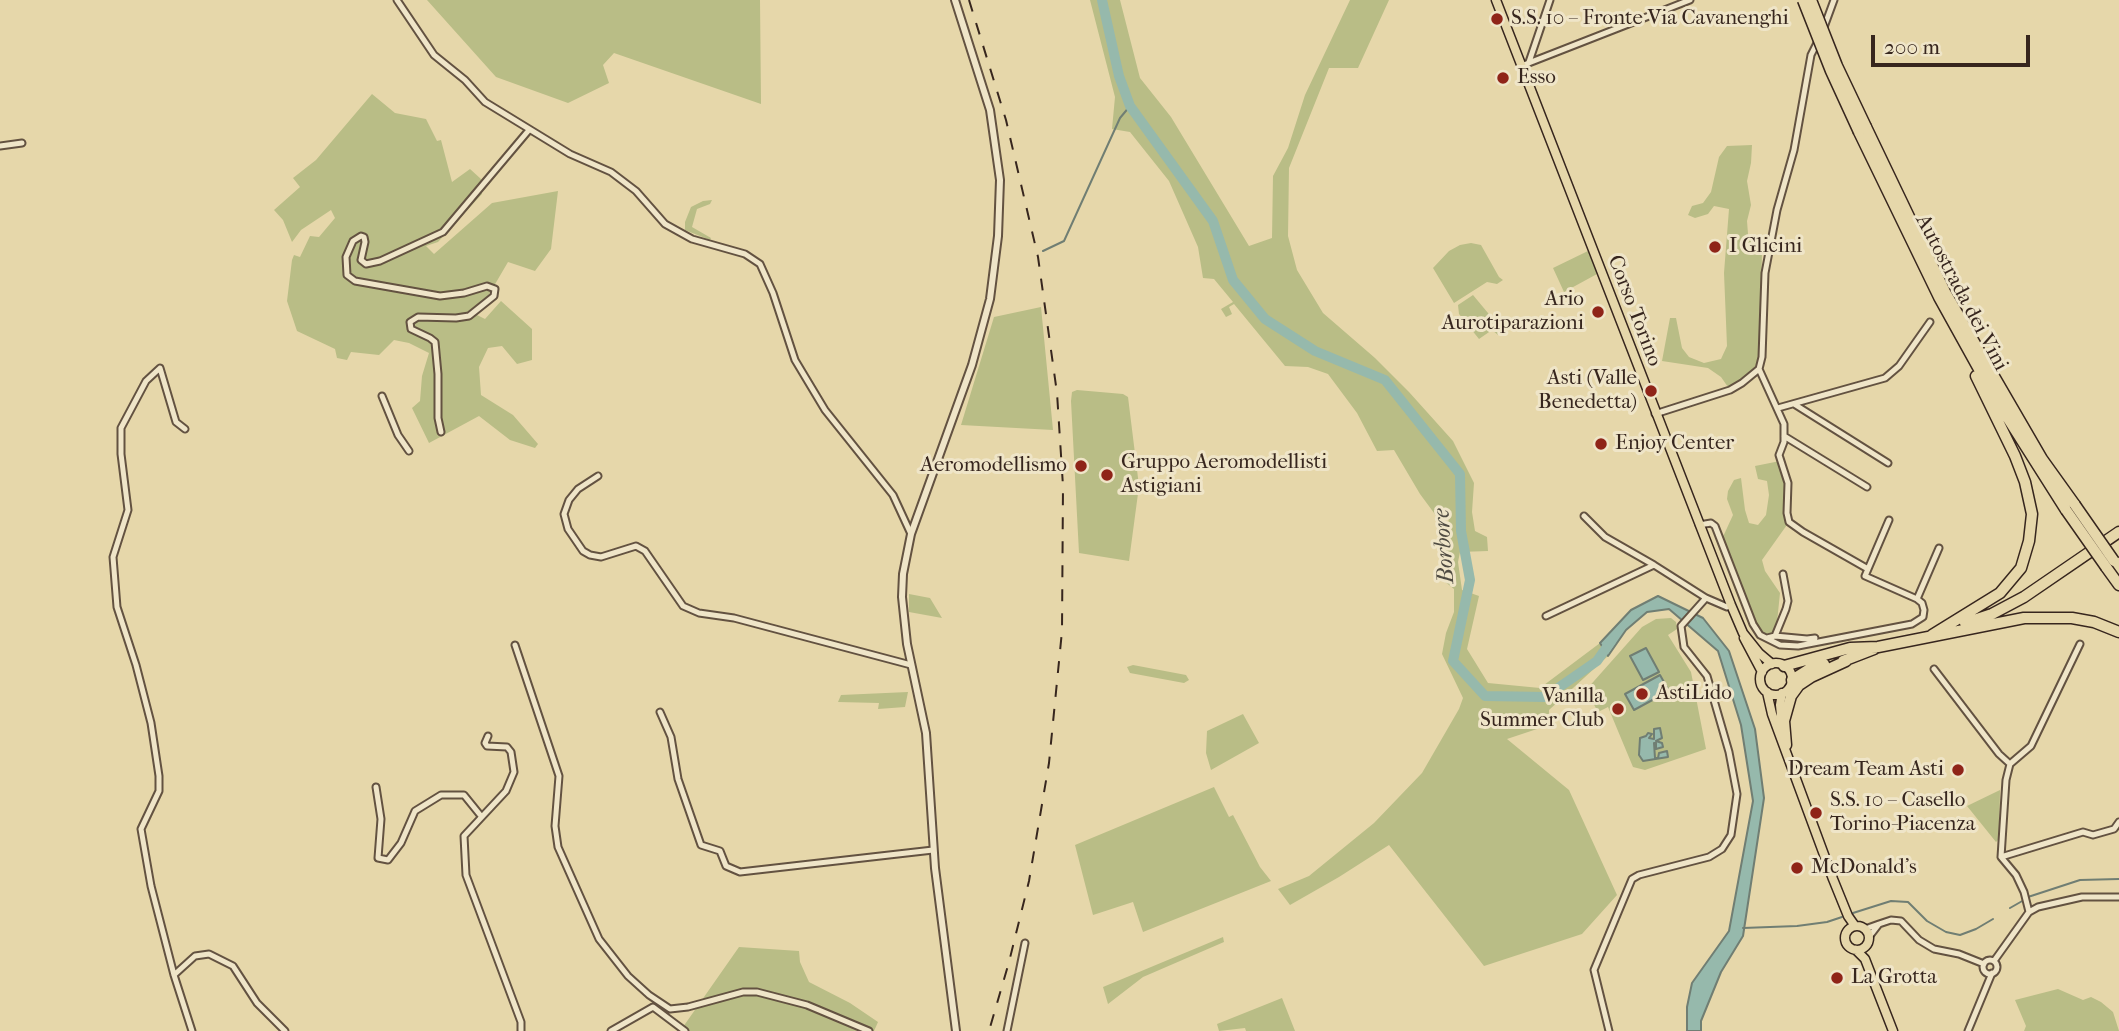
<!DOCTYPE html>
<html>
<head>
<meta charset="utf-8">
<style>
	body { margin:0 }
	#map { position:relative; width:2119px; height:1031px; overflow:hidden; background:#e6d7aa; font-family:"IM FELL French Canon",serif }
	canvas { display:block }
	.scale { position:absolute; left:1871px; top:35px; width:159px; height:32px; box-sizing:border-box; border:4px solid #37261e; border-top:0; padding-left:9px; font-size:21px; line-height:24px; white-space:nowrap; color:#37261e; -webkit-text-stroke:5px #efe5c8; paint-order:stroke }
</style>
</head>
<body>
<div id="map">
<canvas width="2119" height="1031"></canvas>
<div class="scale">200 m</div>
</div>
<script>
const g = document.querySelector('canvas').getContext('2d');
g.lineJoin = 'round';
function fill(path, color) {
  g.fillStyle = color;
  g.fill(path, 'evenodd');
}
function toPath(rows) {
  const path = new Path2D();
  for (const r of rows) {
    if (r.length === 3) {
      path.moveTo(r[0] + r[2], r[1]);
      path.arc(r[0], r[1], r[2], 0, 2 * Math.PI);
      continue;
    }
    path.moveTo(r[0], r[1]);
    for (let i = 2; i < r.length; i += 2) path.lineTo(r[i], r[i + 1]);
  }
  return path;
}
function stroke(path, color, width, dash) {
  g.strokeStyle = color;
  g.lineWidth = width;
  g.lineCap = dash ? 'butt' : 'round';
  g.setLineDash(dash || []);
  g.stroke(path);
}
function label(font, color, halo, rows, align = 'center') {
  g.font = font + ' "IM FELL French Canon",serif';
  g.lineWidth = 6;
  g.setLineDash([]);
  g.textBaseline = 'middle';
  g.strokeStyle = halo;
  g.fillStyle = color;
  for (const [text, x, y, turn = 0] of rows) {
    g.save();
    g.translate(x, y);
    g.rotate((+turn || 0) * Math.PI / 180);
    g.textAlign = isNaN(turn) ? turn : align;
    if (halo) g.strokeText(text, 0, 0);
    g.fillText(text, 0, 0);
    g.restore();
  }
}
const green = toPath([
	[427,0,760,0,761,104,614,53,603,65,609,83,568,103,496,77],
	[1090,0,1120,0,1140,78,1171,117,1249,246,1272,238,1273,176,1288,148,1305,95,1350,0,1389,0,1358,68,1329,68,1289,168,1288,236,1297,270,1323,313,1375,358,1409,392,1453,441,1474,483,1472,512,1475,531,1487,537,1488,551,1460,552,1458,562,1462,590,1479,596,1467,649,1488,683,1540,688,1600,643,1608,656,1549,710,1549,725,1507,739,1569,790,1617,895,1582,934,1484,966,1389,845,1339,877,1290,905,1278,889,1309,876,1374,823,1422,773,1459,709,1463,698,1442,654,1446,633,1454,612,1454,589,1444,581,1443,549,1451,546,1448,515,1437,517,1420,494,1394,450,1377,451,1357,413,1328,374,1308,367,1285,366,1234,304,1229,307,1232,314,1226,317,1221,309,1233,302,1214,279,1203,278,1198,247,1169,181,1130,132,1112,129,1115,97],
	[372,94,395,113,426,119,437,141,441,140,452,182,470,169,481,179,482,194,438,242,426,246,434,254,492,203,558,191,551,249,535,271,508,262,477,315,485,319,501,301,532,329,532,360,517,364,502,346,488,348,479,367,481,395,513,415,538,444,535,448,510,440,479,416,429,443,412,408,420,401,422,376,429,353,409,343,394,340,379,355,351,352,347,360,337,358,335,349,297,331,287,301,292,260,294,255,300,257,310,236,319,237,335,218,331,210,301,230,292,242,283,220,274,210,300,187,293,178,316,160],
	[1752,145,1751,163,1747,181,1751,205,1747,221,1748,234,1758,242,1762,250,1760,349,1755,368,1740,381,1728,387,1721,377,1708,368,1662,361,1670,318,1676,318,1682,348,1689,357,1704,363,1721,359,1727,346,1724,273,1729,209,1714,206,1708,214,1695,218,1688,215,1692,206,1703,203,1711,192,1719,157,1727,146],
	[712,200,710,204,697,209,692,227,711,238,710,240,685,230,685,222,691,207,703,201],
	[1471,243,1481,245,1499,277,1503,280,1497,284,1487,282,1454,303,1433,268,1449,251,1460,245],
	[1588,251,1597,274,1564,292,1553,268],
	[1473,295,1503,331,1498,335,1492,330,1479,339,1459,314,1458,305],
	[1041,307,1053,430,961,425,994,317],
	[1077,390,1123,394,1128,397,1139,486,1129,561,1079,553,1071,401,1072,392],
	[1780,461,1788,483,1789,522,1762,560,1765,571,1780,593,1776,632,1767,638,1760,635,1721,541,1733,515,1727,499,1728,491,1734,480,1741,478,1745,510,1749,523,1758,525,1766,515,1769,495,1767,481,1758,479,1755,466],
	[909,594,930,598,942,618,909,612],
	[1671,618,1676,622,1677,629,1668,635,1691,672,1706,749,1645,770,1633,767,1608,707,1598,712,1586,690,1642,627,1656,619],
	[1133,665,1186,675,1189,680,1184,683,1130,673,1127,667],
	[908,692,905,707,878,709,879,703,838,702,841,695],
	[1243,714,1259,743,1211,770,1206,753,1207,731],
	[1214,787,1229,817,1233,815,1260,867,1271,881,1143,932,1133,902,1093,915,1075,845],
	[2000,790,1999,839,1996,842,1967,806],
	[1223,937,1224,942,1143,977,1108,1004,1103,987],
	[739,947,799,951,800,962,809,982,850,1003,878,1022,874,1031,687,1031,683,1027],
	[2058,989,2083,1000,2091,997,2101,1002,2113,1012,2119,1031,2024,1031,2026,1026,2015,1000],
	[1282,998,1295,1031,1246,1031,1245,1028,1219,1031,1217,1024]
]);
const water = toPath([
	[1658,596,1703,618,1729,651,1755,729,1764,798,1743,936,1721,972,1701,1021,1701,1031,1687,1031,1687,1007,1692,983,1729,931,1753,801,1741,725,1718,651,1669,609,1647,612,1626,630,1608,656,1600,643,1631,610,1658,596],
	[1646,648,1659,672,1643,680,1630,656,1646,648],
	[1660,675,1669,691,1634,710,1625,694,1660,675],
	[1660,728,1662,738,1656,741,1662,743,1663,747,1656,749,1656,743,1654,743,1655,758,1658,758,1659,753,1667,751,1668,757,1643,761,1639,755,1640,738,1646,736,1648,733,1652,734,1649,738,1654,739,1654,729,1660,728]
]);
const stream = toPath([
	[1043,251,1064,241,1120,118,1130,106],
	[2028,897,2080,880,2119,879],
	[2010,908,2024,900],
	[1853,913,1891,901,1908,902,1927,921,1946,932,1960,935,1976,929,1993,919],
	[1743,928,1797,926,1827,922,1842,917]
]);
const river = toPath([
	[1102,0,1119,76,1130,106,1213,221,1233,280,1265,319,1315,351,1385,380,1460,474,1461,531,1470,580,1453,661,1485,696,1545,697,1597,661,1611,641]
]);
const minor = toPath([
	[397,0,434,55,465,80,485,102,570,154,611,172,636,191,665,224,692,239,745,254,760,264,773,293,795,360,825,410,893,495,911,534],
	[1823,30,1834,0],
	[1529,62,1550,0],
	[1521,66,1690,0],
	[0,146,22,143],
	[1759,369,1784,424,1784,442,1779,455,1788,483,1787,513,1789,522,1803,532,1868,569],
	[382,396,398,435,409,451],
	[1794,404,1888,463],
	[1778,408,1885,378,1899,366,1930,322],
	[1655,414,1730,390,1742,383,1759,369,1762,357,1765,273,1777,210,1794,150,1811,55,1819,39],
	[185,429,176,422,160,368,146,381,121,428,121,454,128,510,113,557,117,607,136,665,151,723,159,776,159,791,141,829,151,886,174,975,192,1031],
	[441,432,438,418,438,374,435,342,430,338,411,329,410,322,418,317,456,318,469,316,494,296,495,289,487,286,464,293,440,296,355,281,347,275,346,257,353,241,361,236,364,237,365,242,361,260,366,264,380,261,443,232,529,130],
	[1784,436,1867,487],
	[598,476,578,489,569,500,564,514,568,529,583,551,590,555,601,557,636,546,645,551,683,606,699,613,734,618,911,665],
	[1584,516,1605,537,1654,565],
	[1699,525,1711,523,1715,526,1753,624,1760,635,1780,645,1798,646,1912,624,1923,617,1924,610,1922,603,1917,599,1865,576,1889,520],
	[1917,599,1939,548],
	[1546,616,1654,565,1706,598,1727,607,1731,605],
	[1775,636,1807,639,1815,638],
	[1767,638,1775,636,1786,609,1788,601,1783,574],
	[515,645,559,776,555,826,558,847,599,939,628,976,649,995,670,1009,688,1007,743,992,757,992,807,1005,869,1031],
	[1934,669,1999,754,2010,764],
	[660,712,671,737,678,779,701,845,720,851,726,866,740,872,933,850],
	[488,736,485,743,487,746,507,747,511,752,514,772,506,791,464,836,466,875,521,1022,521,1031],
	[376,787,381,819,378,858,388,860,401,843,415,811,441,795,464,795,481,816],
	[2001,857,2083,832,2093,835,2114,829,2119,822],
	[2029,912,2038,907,2082,897,2119,897],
	[1879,924,1891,920,1901,921,1919,940,1934,949,1959,954,1984,964],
	[1865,929,1879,924,1869,937],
	[1990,967,7],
	[1994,961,2029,912,2024,892,2016,875,2001,857,2006,780,2010,764,2031,746,2080,644],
	[174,975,195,956,209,954,233,966,257,1003,285,1031],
	[611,1031,653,1007,685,1031],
	[1007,1031,1025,943],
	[1609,1031,1594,970,1632,879,1639,875,1709,857,1722,849,1731,835,1737,794,1729,752,1707,676,1684,647,1681,626,1706,598],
	[1968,1031,1992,973]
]);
const tertiary = toPath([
	[955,0,990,110,1000,180,998,236,990,299,972,365,911,534,903,574,902,597,907,644,926,733,935,868,956,1031]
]);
const primary = toPath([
	[1496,0,1731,605,1743,633,1759,653,1772,664],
	[1744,638,1762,672],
	[1776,679,16],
	[1767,692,1772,714,1833,879,1848,916,1855,926],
	[1782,725,1780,705,1782,693],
	[1857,938,12],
	[1856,950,1865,959,1893,1031]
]);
const motorway = toPath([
	[1866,127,1945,292,2042,459,2075,505],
	[1859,132,1939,297,1995,398,2066,510],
	[2106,567,2119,585],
	[1965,623,1992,614,2024,597,2119,532],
	[1932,635,2000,593,2021,568,2029,541,2032,514,2025,482,2015,456,1976,376],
	[1843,661,1874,649],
	[1784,666,1850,648,1878,647,2024,618,2072,618,2094,622,2119,632],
	[1792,680,1811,668,1824,664],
	[1786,745,1784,721,1791,696,1799,685,1811,677,1846,661]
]);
const rail = toPath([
	[969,0,1006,120,1038,257,1057,393,1063,486,1062,631,1049,763,1029,881,1009,962,989,1031]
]);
const motorwayBridge = toPath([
	[1803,0,1831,71,1859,132],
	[1811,0,1837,66,1866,127],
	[2075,505,2114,561],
	[2066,510,2106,567]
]);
const markers = [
	[1497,19,7,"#8f2418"],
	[1503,78,7,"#8f2418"],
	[1715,247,7,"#8f2418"],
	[1598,312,7,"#8f2418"],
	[1651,391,7,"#8f2418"],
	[1601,444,7,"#8f2418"],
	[1081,466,7,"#8f2418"],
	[1107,475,7,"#8f2418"],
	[1642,694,7,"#8f2418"],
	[1618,709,7,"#8f2418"],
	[1958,770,7,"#8f2418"],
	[1816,813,7,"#8f2418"],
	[1797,868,7,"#8f2418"],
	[1837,978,7,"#8f2418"]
];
const poiNames = [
	["S.S. 10 – Fronte Via Cavanenghi",1511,19],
	["Esso",1517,78],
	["I Glicini",1729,247],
	["Ario",1584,300,"right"],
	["Aurotiparazioni",1584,324,"right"],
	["Asti (Valle",1637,379,"right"],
	["Benedetta)",1637,403,"right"],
	["Enjoy Center",1615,444],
	["Gruppo Aeromodellisti",1121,463],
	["Astigiani",1121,487],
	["Aeromodellismo",1067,466,"right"],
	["AstiLido",1656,694],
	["Vanilla",1604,697,"right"],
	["Summer Club",1604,721,"right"],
	["Dream Team Asti",1944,770,"right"],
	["S.S. 10 – Casello",1830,801],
	["Torino-Piacenza",1830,825],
	["McDonald's",1811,868],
	["La Grotta",1851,978]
];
const streetNames = [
	["Autostrada dei Vini",1961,293,62],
	["Corso Torino",1634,311,69]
];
const waterNames = [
	["Borbore",1445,546,-94]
];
fill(green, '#b9bd86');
fill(water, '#96b9ac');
stroke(water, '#707e73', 2);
stroke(stream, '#707e73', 2);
stroke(river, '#96b9ac', 10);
stroke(minor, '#635241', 9);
stroke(tertiary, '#635241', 10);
stroke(primary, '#37261e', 11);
stroke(motorway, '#37261e', 13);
stroke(minor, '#efe5c8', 5);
stroke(tertiary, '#efe5c8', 6);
stroke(primary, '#e6d7aa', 8);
stroke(motorway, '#e6d7aa', 10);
stroke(rail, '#37261e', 2, [12, 12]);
stroke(motorwayBridge, '#37261e', 13, []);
stroke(motorwayBridge, '#e6d7aa', 10);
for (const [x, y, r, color] of markers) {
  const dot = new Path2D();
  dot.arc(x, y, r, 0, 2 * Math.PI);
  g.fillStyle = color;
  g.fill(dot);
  stroke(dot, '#efe5c8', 2.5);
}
label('21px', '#37261e', '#efe5c8', poiNames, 'left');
label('21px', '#37261e', '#efe5c8', streetNames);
label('italic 23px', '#4f4b42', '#efe5c8', waterNames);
</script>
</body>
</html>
